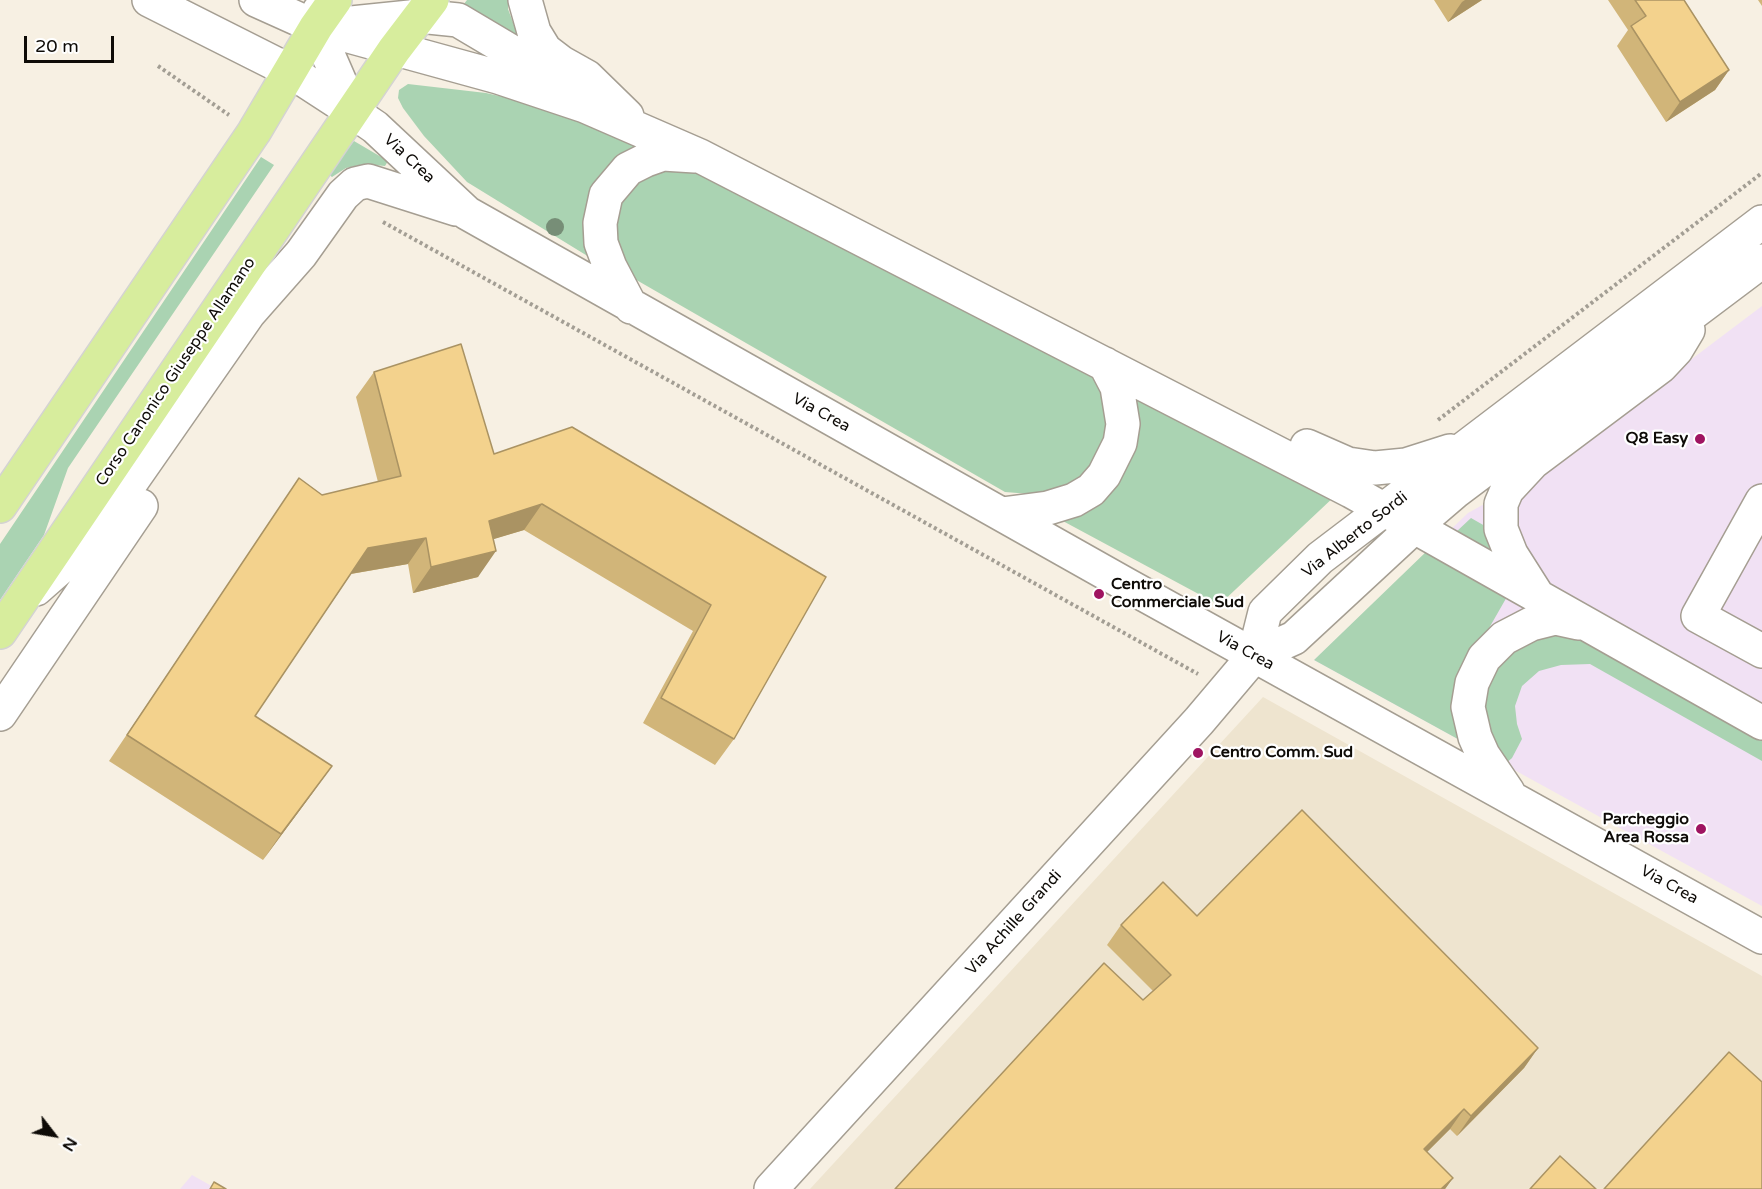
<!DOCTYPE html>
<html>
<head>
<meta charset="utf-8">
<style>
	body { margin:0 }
	#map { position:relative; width:1762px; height:1189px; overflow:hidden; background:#f7f0e3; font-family:"Varela Round",sans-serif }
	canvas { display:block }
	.north { position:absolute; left:24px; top:1105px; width:60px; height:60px; -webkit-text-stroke:4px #fff; paint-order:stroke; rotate:121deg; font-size:16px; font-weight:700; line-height:24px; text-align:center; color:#0e0b07 }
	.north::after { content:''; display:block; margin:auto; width:21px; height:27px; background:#0e0b07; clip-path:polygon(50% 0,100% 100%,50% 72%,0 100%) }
	.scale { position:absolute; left:24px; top:36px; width:90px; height:27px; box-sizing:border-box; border:3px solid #0e0b07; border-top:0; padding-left:8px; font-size:18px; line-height:21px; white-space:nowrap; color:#0e0b07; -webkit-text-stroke:4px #fff; paint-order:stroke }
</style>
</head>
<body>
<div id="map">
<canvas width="1762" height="1189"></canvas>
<div class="north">N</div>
<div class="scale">20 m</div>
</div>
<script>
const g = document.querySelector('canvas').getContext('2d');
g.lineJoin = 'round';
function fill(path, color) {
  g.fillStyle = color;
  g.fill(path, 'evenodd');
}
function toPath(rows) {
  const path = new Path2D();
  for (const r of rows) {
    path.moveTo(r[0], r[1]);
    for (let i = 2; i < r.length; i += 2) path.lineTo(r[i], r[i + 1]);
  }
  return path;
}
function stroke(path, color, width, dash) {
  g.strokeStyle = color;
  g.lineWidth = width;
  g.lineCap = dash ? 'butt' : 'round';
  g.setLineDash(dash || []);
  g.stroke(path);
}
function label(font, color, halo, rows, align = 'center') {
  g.font = font + ' "Varela Round",sans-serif';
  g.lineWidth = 4.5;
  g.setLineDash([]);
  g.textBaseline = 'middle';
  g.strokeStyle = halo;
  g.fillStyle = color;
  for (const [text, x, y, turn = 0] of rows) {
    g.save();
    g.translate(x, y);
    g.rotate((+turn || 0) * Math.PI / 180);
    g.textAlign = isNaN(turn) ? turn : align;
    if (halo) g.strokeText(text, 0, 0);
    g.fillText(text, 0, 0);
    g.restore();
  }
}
const commercial = toPath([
	[1762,306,1762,906,1314,660,1468,513,1542,472],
	[192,1175,217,1189,180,1189]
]);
const built = toPath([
	[1263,697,1762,976,1762,1189,810,1189]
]);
const green = toPath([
	[467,0,508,0,508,9,520,41,460,9],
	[408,84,486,93,543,106,652,146,637,152,594,260,467,182,424,136,403,108,398,98,399,90],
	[354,141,388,161,385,166,364,164,346,168,332,177,328,174],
	[261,157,274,165,68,468,44,535,0,600,0,544],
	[686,165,1080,364,1096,382,1104,399,1107,420,1103,444,1095,462,1079,481,1058,491,1030,494,1005,492,633,278,626,271,610,219,618,199,654,169],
	[1132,392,1336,495,1219,605,1061,520,1119,479,1129,463,1139,427,1138,408],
	[1471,518,1492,530,1504,561,1455,533],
	[1429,549,1508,595,1457,684,1465,743,1314,660],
	[1581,631,1762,732,1762,761,1590,664,1561,665,1539,671,1522,686,1515,706,1517,724,1522,739,1512,758,1504,765,1485,726,1484,692,1502,658,1538,637]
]);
const path = toPath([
	[158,66,229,115],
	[383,222,1198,674],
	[1438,420,1762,173]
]);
const minor = toPath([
	[149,0,290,71,353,112,375,127,467,213,1127,585,1762,937],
	[256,0,316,27,498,77,585,106,700,156,1351,491,1762,723],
	[525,0,534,32,545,50,562,63,587,77,627,116],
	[319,11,316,27,353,112],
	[332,25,419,16,458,20,517,55,564,90],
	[631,307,610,267,601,243,600,223,606,195,628,169,646,160,663,154,695,156],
	[1307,446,1348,464,1375,468,1406,465,1450,451],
	[1762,501,1698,616,1762,651],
	[1002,514,1048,508,1074,500,1091,490,1104,475,1120,443,1123,424,1117,387,1105,364],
	[36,589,77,553,104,521,249,313,301,254,343,195,355,184,368,181,456,209],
	[1537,595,1511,554,1501,529,1501,504,1507,490,1533,462,1661,366,1676,350,1688,330],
	[1254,656,1294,638,1414,527,1456,491,1762,261],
	[0,714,141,506],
	[1508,792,1483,755,1475,737,1468,707,1472,683,1484,658,1504,638,1531,624,1555,618,1578,623],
	[771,1189,1199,721,1254,656,1265,612,1320,558,1762,222]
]);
const major = toPath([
	[0,506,254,132,316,27,335,0],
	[0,632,394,50,432,0]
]);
const trees = [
	[555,227]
];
const wall = toPath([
	[1434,0,1482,0,1448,22],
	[1608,0,1684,0,1729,70,1715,90,1666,122,1617,46,1628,30],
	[1758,0,1762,0,1762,6],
	[374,372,494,454,826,577,734,739,715,765,643,723,693,631,524,530,493,539,478,577,413,593,408,564,351,574,255,716,314,791,263,860,109,761,299,478,322,495,378,482,356,397],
	[1197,916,1538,1048,1524,1068,1457,1136,1450,1129,1427,1152,1453,1178,1445,1189,895,1189,1143,1000,1153,991,1107,945,1121,925]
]);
const shadedWall = toPath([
	[1465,0,1482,0,1448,22,1462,2],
	[1729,70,1715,90,1666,122,1680,102],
	[542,504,524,530,471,546,489,521],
	[426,538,408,564,350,574,368,548],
	[496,551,478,577,413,593,431,567],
	[332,766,314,791,263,860,281,834],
	[1538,1048,1524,1068,1457,1136,1471,1116],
	[1464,1109,1450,1129,1410,1169,1424,1149],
	[1453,1178,1445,1189,1441,1189]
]);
const building = toPath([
	[1635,0,1684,0,1729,70,1680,102,1631,26,1646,16,1635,0],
	[461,344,494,454,572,427,826,577,734,739,661,698,711,605,542,504,489,521,496,551,431,567,426,538,368,548,255,716,332,766,281,834,127,735,299,478,322,495,401,476,374,372,461,344],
	[1302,810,1538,1048,1471,1116,1464,1109,1424,1149,1453,1178,1441,1189,895,1189,1104,963,1143,1000,1171,975,1121,925,1163,882,1197,916,1302,810],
	[1729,1052,1762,1082,1762,1189,1604,1189,1729,1052],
	[1560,1156,1596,1189,1530,1189,1560,1156],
	[214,1182,226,1189,210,1189,214,1182]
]);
const markers = [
	[1700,439,6,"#9f1461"],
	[1099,594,6,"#9f1461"],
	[1198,753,6,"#9f1461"],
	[1701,829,6,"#9f1461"]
];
const streetNames = [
	["Via Crea",409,159,43],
	["Corso Canonico Giuseppe Allamano",176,372,-56],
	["Via Crea",821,413,29],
	["Via Alberto Sordi",1355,535,-38],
	["Via Crea",1245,651,29],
	["Via Crea",1669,885,29],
	["Via Achille Grandi",1014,923,-48]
];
const poiNames = [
	["Q8 Easy",1688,439],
	["Centro",1111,585,"left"],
	["Commerciale Sud",1111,603,"left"],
	["Centro Comm. Sud",1210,753,"left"],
	["Parcheggio",1689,820],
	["Area Rossa",1689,838]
];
fill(commercial, '#f1e1f4');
fill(built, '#eee4cf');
fill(green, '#aad3b2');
stroke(minor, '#a59e92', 36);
stroke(major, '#d4d3d2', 36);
stroke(path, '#a39e94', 4, [3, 3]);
stroke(minor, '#fff', 33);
stroke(major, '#d7ed9d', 33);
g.fillStyle = '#778e77';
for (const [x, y] of trees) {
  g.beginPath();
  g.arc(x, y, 9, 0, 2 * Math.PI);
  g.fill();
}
fill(wall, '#d1b579');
fill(shadedWall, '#aa9363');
fill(building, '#f3d28d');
stroke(building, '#aa9363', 1.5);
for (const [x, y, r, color] of markers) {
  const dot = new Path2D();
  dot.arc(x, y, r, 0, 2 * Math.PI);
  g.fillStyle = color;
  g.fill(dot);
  stroke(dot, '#fff', 2);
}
label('16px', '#0e0b07', '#fff', streetNames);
label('bold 16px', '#0e0b07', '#fff', poiNames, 'right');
</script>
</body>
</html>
